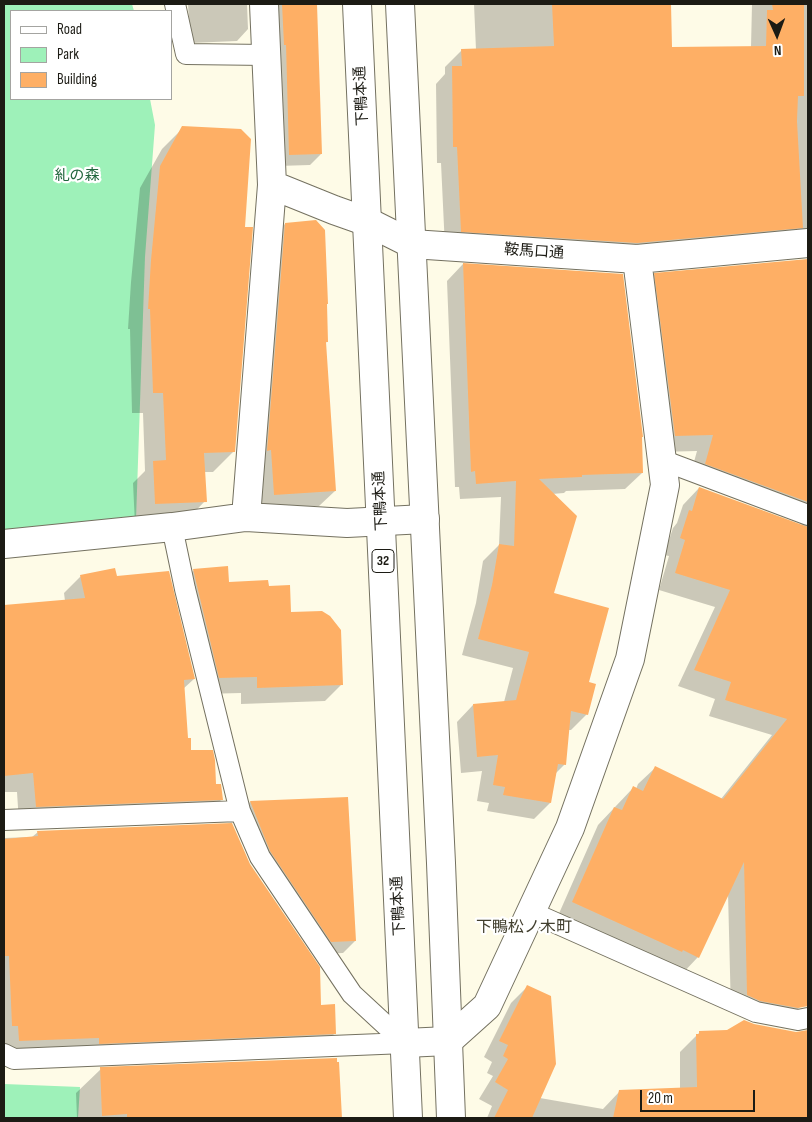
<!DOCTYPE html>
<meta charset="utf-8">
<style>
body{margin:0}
#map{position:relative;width:812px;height:1122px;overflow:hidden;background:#fefbe7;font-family:"Sofia Sans Condensed",sans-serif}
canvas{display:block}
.frame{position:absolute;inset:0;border:5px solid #1c1b14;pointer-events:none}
.legend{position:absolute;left:10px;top:10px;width:162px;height:90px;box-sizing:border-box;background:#fff;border:1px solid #a4a4a1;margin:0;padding:6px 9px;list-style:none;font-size:15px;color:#1c1b14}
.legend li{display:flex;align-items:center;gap:10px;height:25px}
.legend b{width:25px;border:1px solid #a4a4a1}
.north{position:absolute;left:752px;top:10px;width:50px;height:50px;-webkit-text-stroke:4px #fff;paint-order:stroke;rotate:178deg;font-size:14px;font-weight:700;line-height:20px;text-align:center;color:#1c1b14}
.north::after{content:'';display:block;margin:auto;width:18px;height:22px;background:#1c1b14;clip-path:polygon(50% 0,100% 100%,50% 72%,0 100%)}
.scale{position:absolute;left:640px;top:1090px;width:115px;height:22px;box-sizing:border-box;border:2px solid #1c1b14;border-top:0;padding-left:6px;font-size:15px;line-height:18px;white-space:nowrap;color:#1c1b14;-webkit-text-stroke:4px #fff;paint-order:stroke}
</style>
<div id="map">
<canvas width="812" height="1122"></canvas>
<div class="frame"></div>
<ul class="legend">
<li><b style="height:6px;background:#fff"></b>Road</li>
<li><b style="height:14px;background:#9ef1b9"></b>Park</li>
<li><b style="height:14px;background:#feaf65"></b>Building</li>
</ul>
<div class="north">N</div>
<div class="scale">20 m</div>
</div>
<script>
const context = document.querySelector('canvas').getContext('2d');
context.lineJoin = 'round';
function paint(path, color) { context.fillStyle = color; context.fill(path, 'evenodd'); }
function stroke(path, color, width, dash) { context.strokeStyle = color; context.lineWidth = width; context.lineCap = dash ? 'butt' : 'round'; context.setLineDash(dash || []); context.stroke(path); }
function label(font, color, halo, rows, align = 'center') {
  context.font = font + ' "Sofia Sans Condensed","Noto Sans JP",sans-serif'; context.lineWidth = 4.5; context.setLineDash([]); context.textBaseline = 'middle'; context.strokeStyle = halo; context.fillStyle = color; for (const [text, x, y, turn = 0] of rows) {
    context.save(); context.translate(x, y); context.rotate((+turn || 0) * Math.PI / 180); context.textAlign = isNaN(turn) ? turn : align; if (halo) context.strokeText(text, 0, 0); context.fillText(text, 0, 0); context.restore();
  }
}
const green = new Path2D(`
 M4,4H132L134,11H11V99H150L155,125L145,257L136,520L4,535Z
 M4,1084L80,1087L78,1118H4Z`);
const shadow = new Path2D(`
 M188,4H247L248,29L237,41L190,43Z
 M262,4H315L321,154L310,165L278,166Z
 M474,4H598L600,50L751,47L752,4H808V994L799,983L800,1007L783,1023L731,1012L728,893L698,957L682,974L557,918L598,825L633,788L636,789L638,784L655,768L721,799L772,735L709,716L715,699L678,686L715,607L659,590L669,556L664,555L673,528L677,523L683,505L699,488L805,527L795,520L689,480L697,451L658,452L638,291L655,274L807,260V258L805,251L445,248L441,163H437L436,84L445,74V67L462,50H476Z
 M183,128L244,229L234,451L213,472H204L205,501L185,522L135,525L133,483L145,471L143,413H132L130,329H128L131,282L140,188L162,149Z
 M285,224L327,342L325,343L335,491L319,506L259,509L270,240Z
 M463,264L622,275L642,437L640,439L642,473L625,489L566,491L564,493L552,494V593L587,683V714L571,730H568L565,764L555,774L550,803L534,819L487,811L489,803L477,801L482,771L461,773L457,722L473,705L504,702L513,668L462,655L476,603L483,561L499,545L501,497L460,499L459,487H455L447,281Z
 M194,570L228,583L267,587L290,613L342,684L325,701L241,704V693L203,694L177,587Z
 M81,576L116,577L194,679L183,689L187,740L190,752L215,785L222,799L205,816L19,823L17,792H4V606L65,601L64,593Z
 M347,799L355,941L343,953L319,954L238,814L250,802Z
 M38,832L249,864L335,1033L318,1051L4,1057V838L32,837Z
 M528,986L540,1098L603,1109L620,1091L680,1089V1052L700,1032L802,1074L808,1071V1118H487L492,1106L479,1099L493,1076L487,1073L492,1062L484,1057L511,1003Z
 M338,1063L341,1118H77L76,1093L101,1069Z`);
const building = new Path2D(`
 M282,4H317L322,154L289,155L286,45H284Z
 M552,4H671L672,47L766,46L767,10H773L772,4H804V96H798L797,121L803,228L637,243L461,232L457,147H453L452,66H462L461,49L554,46Z
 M182,126L241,129L251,139L245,227H253L235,452L204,453L207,502L155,504L153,461L166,460L163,393H153L150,309H148L151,260L160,166Z
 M316,220L325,230L328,304H327L328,342H326L336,491L274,495L271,450L267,451L285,223Z
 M808,259V502L705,464L713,435L675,436L654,273Z
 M463,263L623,274L643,437H642L643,473L582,475V477L539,479L577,516L554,593L609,608L589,682L596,684L588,715L571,711L566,765L558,764L551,803L503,795L505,787L493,785L498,755L477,757L473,704L516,700L529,652L478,639L492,585L499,544L514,546L516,481L476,484L475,471L471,472Z
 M699,487L808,527V1006L798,1008L760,1001L747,995L744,862L699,958L683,950L682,952L572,902L614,807L622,810L633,786L643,791L655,766L723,799L787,719L725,700L731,682L694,670L730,590L675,573L685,540L680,538L689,510L692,511Z
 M228,566L229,582L268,580L269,586L290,585L291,612L322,611L330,616L341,630L343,685L257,688V677L219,678L193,569Z
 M115,568L117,576L169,571L195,679L184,680L188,738H191V750H213L215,760L216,784H221L223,800L36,807L33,773L4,776V605L85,598L80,575Z
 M348,797L356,941L331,942L270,851L250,801Z
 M232,823L250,864L320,967L321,1005L335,1004L336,1034L99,1044V1038L19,1041L18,1026H12L9,956H4V839L38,836L37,831Z
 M527,985L551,996L556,1064L532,1118H494L508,1090L495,1082L508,1059L503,1056L508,1045L499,1041Z
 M744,1020L754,1024L796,1032L808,1030V1118H613L619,1090L697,1087L696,1034H699V1031L727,1030Z
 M337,1058V1062H339L342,1118H127V1114L102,1116L100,1067Z`);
const service = new Path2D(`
 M175,4L186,54L266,55
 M662,460L808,515
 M4,820L240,811
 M531,912L756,1012L798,1020L808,1018
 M4,1054L14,1059L405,1043L352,994L260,857L240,811L185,589L172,527`);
const minor = new Path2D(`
 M272,185L334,210L368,222L412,244L637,259L808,243
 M246,517L272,185L264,4
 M4,544L172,527L246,517L347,523L425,519
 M405,1043L448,1041L487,1006L570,828L630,659L665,485L637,259`);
const primary = new Path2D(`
 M357,4L408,1118
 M400,4L441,863L451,1118`);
const shields = [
 [383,561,22]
];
const shieldNames = [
 ["32",383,561]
];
const streetNames = [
 ["下鴨本通",362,96,-93],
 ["鞍馬口通",534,252,4],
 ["下鴨本通",381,501,-93],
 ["下鴨本通",399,906,-93]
];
const parkNames = [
 ["糺の森",77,176]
];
const neighbourhoodNames = [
 ["下鴨松ノ木町",524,928]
];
paint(green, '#9ef1b9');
paint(shadow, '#0003');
paint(building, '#feaf65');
stroke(service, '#747160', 22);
stroke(minor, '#747160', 30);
stroke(primary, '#747160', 30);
stroke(service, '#fff', 20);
stroke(minor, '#fff', 28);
stroke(primary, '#fff', 28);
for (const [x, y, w] of shields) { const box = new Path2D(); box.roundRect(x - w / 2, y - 11.5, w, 23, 4); context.fillStyle = '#fff'; context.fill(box); stroke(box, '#1c1b14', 1); }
label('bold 14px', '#1c1b14', null, shieldNames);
label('15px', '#1c1b14', '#fff', streetNames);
label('15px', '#21663d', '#fff', parkNames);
label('16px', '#423f2f', '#fff', neighbourhoodNames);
</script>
